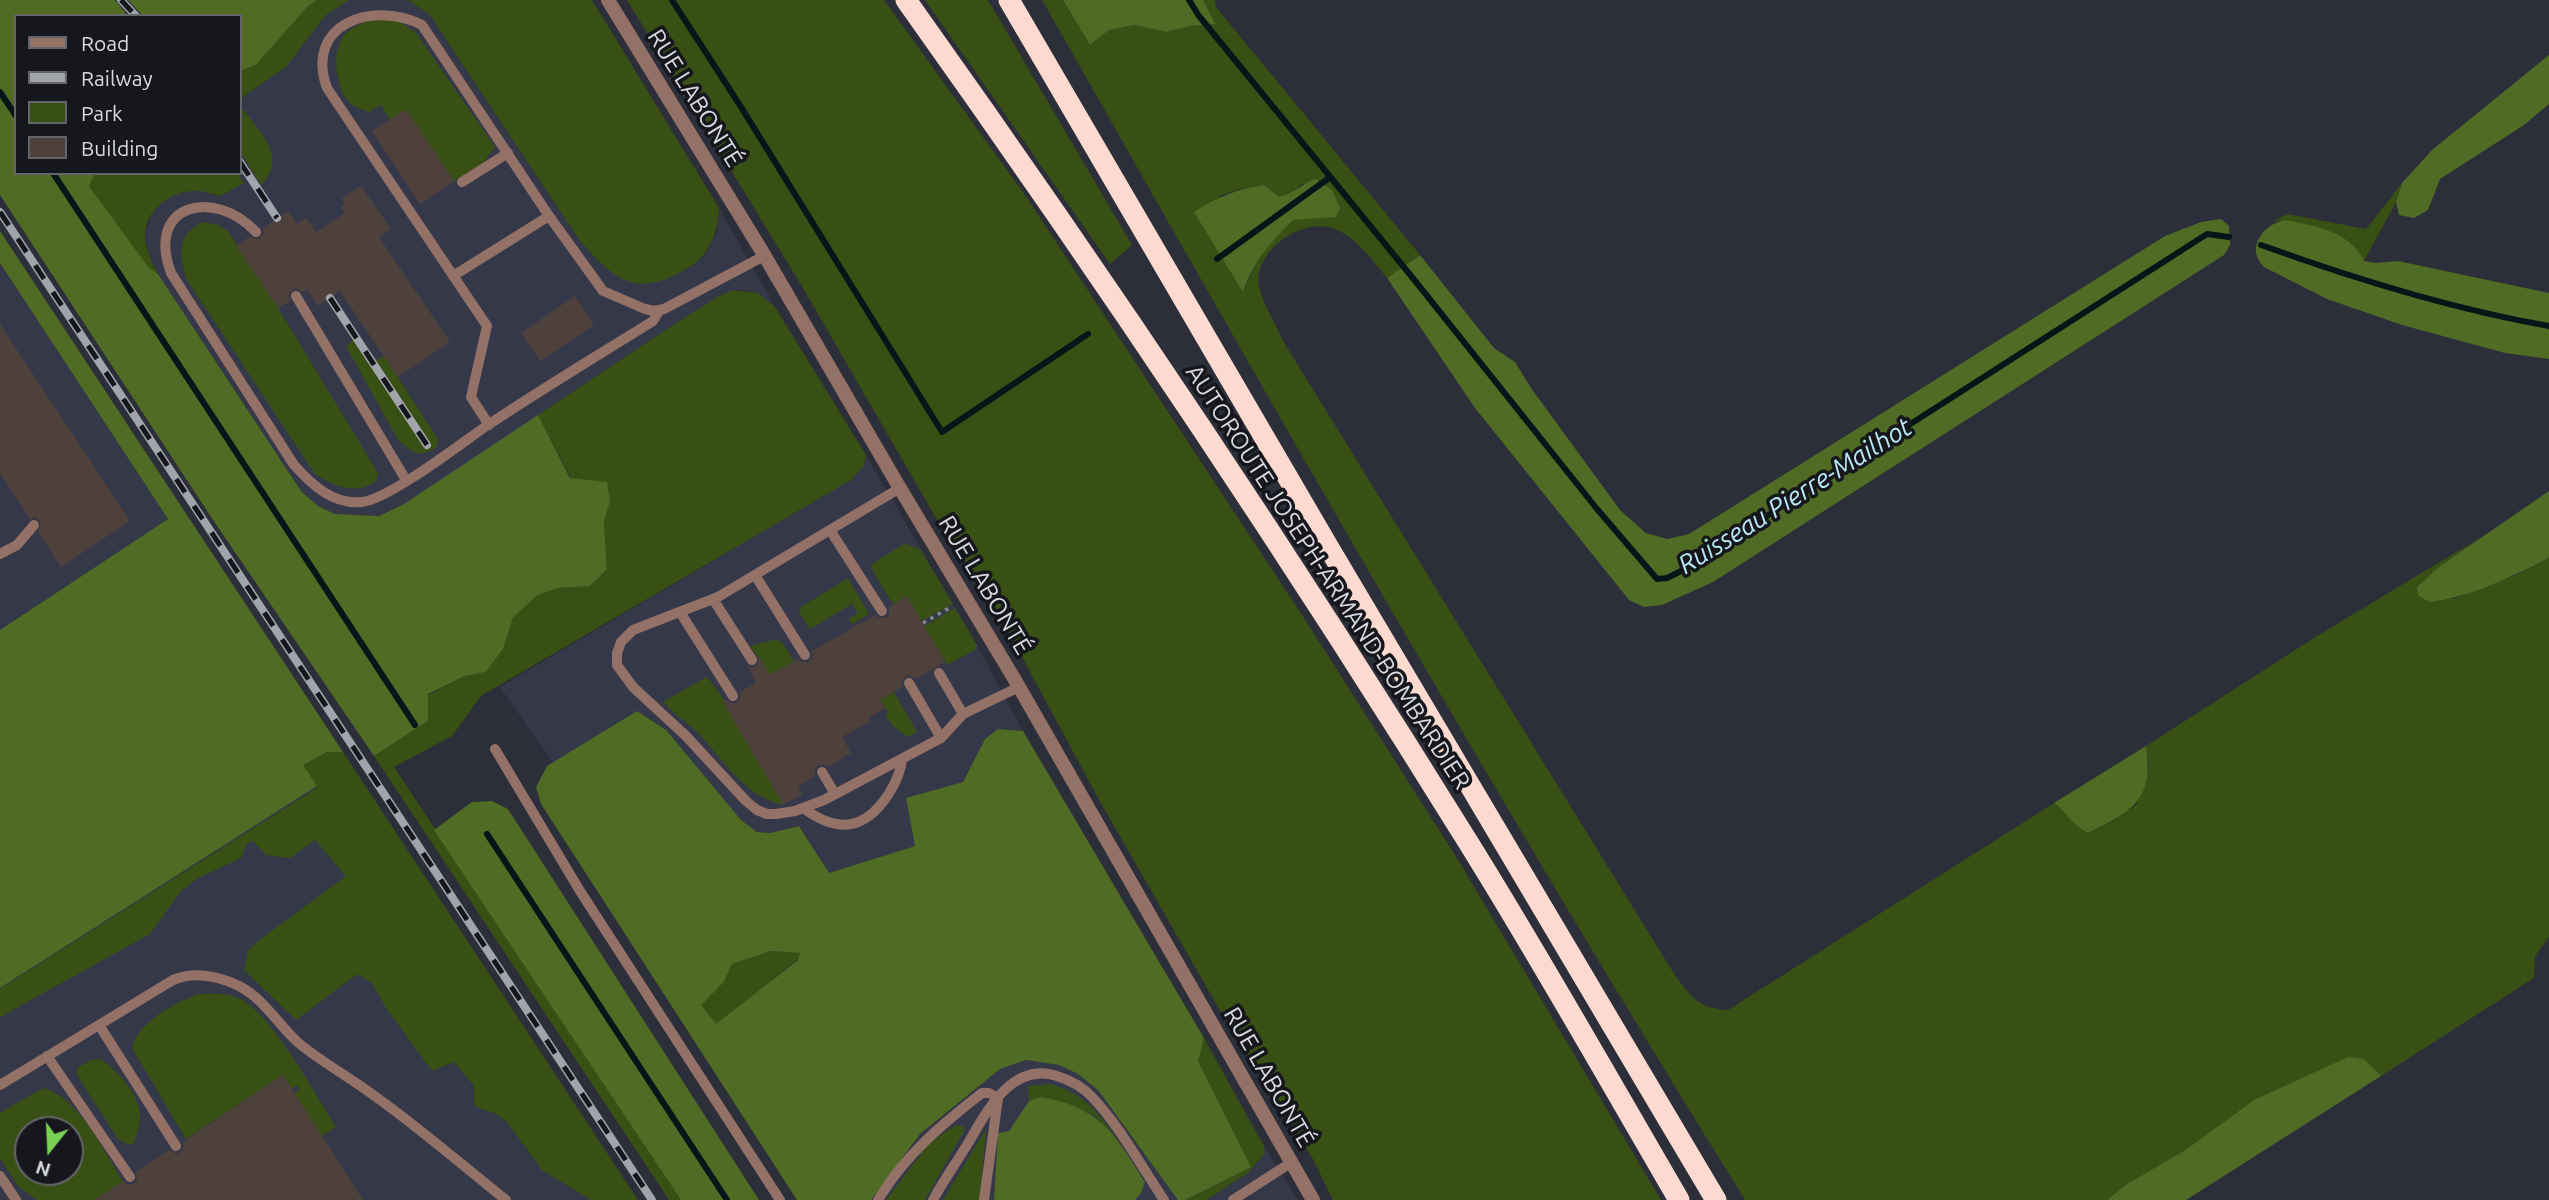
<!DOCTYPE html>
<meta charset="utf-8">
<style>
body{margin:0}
#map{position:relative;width:2549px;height:1200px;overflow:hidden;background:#2c2e39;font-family:Ubuntu,sans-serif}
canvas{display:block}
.legend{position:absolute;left:14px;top:14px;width:228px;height:161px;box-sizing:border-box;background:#16171c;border:2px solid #64656b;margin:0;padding:9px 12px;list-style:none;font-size:21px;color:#d8dae1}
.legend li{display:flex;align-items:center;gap:14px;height:35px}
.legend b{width:35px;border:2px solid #64656b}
.north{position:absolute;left:14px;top:1116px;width:70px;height:70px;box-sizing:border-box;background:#16171c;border:2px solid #64656b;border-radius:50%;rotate:198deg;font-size:19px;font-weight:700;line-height:28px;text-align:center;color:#d8dae1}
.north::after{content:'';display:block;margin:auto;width:24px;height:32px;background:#7ad156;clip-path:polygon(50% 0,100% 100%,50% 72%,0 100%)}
</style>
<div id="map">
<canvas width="2549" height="1200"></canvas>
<ul class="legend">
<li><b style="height:9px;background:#947167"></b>Road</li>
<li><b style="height:9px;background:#a2a4ac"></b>Railway</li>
<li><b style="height:19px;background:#395014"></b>Park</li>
<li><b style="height:19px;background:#4e413c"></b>Building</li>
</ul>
<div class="north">N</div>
</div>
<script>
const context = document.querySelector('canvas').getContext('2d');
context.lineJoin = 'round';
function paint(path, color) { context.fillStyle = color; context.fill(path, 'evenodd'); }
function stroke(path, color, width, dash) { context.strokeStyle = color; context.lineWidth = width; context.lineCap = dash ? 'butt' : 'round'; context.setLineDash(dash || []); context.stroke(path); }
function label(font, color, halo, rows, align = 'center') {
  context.font = font + ' Ubuntu,sans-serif'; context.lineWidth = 7; context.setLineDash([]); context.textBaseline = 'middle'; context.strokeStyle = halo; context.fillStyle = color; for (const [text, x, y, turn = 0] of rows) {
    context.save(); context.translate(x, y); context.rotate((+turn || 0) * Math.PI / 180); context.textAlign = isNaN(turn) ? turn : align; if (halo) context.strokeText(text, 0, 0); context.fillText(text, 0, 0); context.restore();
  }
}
const built = new Path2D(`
 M349,0H408L430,15L580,241L601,264L635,283L686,270L705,256L717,232L719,208L775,307L758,293L745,290H733L719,296L404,504L378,516L335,514L318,506L301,491L158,274L148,251L145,234L153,212L168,196L194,190L220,196L244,183L238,173L240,99L286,67L326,15Z
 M0,263L168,519L0,630Z
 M866,455L977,645L1023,731L999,729L985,739L963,782L906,798L915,846L829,873L800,826L770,833L757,832L741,820L637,711L553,763L500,687L850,480L864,466Z
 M317,786L591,1200H0V988ZM28,1130H70V1172H28Z
 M1026,1060L1059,1065L1078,1074L1098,1090L1178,1200H871L920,1134L1000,1069Z
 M1264,1146L1298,1200H1206L1248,1173L1265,1153Z`);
const green = new Path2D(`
 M317,0H349L326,15L286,67L240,99V71L256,65L308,6Z
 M408,0H592L719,208C716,247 704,263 668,278C659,282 647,285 636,283C613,280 595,257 580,241L430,15Z
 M627,0H884L1027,198L1304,618L1455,855L1661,1200H1333L1313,1159L1218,1007L1102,805L990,598L940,525L803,288Z
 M925,0H988L1132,245L1110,264Z
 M1042,0H1063L1090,45L1109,30L1135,25L1166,32L1190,26L1214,24L1203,0H1215L1216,7L1420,255L1387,278C1373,261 1355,235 1332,228C1300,218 1253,252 1259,286C1262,302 1276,325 1283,341L1673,972C1689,995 1698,1009 1728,1010L2054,803L2088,833L2111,822L2136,805L2149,767L2146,746L2317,636L2481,537L2440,566L2417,587L2453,599L2516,575L2549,558V937L2535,956L2534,978L2381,1076L2364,1059L2187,1149L2127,1184L2107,1200H1745C1500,806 1271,403 1042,0ZM1303,183L1310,218C1305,219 1297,218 1293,220C1276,228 1249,273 1244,291L1219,196L1240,189L1264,185L1279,197L1290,195Z
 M377,18L400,22L416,33L495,147L483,163L454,181L406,110L390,120L381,105L369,112C363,109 353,107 349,102C341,95 339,82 337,72C333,39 346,27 377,18Z
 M240,105C258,131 290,157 261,185L240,151Z
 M95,173H238L244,183L220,196C211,194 201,190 192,191C169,192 144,212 145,237C146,250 152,262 158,274L149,269L89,186Z
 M2402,183L2396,202L2364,261L2285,220L2273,222L2287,214L2366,229Z
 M203,222L218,225L228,231L278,308L378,473L376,481C356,496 334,486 315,474L187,280C179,254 176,235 203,222Z
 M733,290L758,293L775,307L866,455L864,466L851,480L481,696L452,736L394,767L681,1200H669L374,756L428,721V695L465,676L486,672L503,649L513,618L536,596L558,588L590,586L607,569L604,521L610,502L571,478L538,415L667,329L719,296Z
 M353,340L425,448L431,444L375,361L384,356L438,439L437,446C421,460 410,452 397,438L346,346Z
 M904,544L920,549L953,604L921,621L907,597L893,604L873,572L872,564Z
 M848,578L869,614L852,624L848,619L858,613L852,604L810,629L799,612L801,607Z
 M955,608L977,645L975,650L947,665L924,626Z
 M773,640L781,641L794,661L770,675L750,646Z
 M707,677L725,701L724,702L784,805C741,796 723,757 694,729C685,721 674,714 665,704L664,701Z
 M894,692L917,732L908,737L892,725L886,717L888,712L880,700Z
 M327,752H343L638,1200H591L542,1170L507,1122L496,1114L474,1106V1086L454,1062L432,1071L386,1008L372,983L357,974L296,1020L244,970L248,951L258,941L346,876L315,840L290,858L266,855L253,841L247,843L241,858L198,878L181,891L150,934L0,1017V989L317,788L303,765Z
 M771,951L800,953L798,959L716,1025L700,1005L724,982L732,964Z
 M199,994C215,994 228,992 242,1000C273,1017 316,1095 336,1127L322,1136L294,1093L300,1090L297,1085L292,1089L283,1075L186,1139L132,1048C139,1021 174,1003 199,994Z
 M1204,1038L1264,1146L1265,1153L1248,1173L1206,1200H1185L1250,1167L1197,1061Z
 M100,1059C118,1071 137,1091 140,1114C141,1122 136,1134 135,1142L130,1145L118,1139L77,1075V1068L91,1060Z
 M1051,1084C1088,1096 1097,1112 1119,1141L1094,1115L1042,1097L1029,1101L1028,1086Z
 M43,1088C79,1097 103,1151 123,1181L95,1200H37L18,1186L0,1158V1113ZM28,1130H70V1172H28Z
 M956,1125L962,1126L965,1129L925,1200H886L929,1143Z
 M986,1129L980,1200H943Z`);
const forest = new Path2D(`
 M0,0H115L128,16H16V173H95L89,186L149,268L158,274L301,491L318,506L335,514L379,516L404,504L538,415L570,478L607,482L610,502L604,521L607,569L590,586L558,588L536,596L513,618L503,649L486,672L465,676L428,694V721L374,756L213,520L0,195Z
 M128,0H317L308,6L256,65L240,71V16H143Z
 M1063,0H1203L1215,24L1190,26L1166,32L1135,25L1109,30L1090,45Z
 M2549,55V104L2524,125L2440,179L2428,210L2414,218L2399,215L2396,202L2402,183L2432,150Z
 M1316,179L1332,190L1340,208L1336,217L1293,220C1272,240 1252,264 1243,292L1194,212C1217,197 1237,189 1264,185L1279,197C1294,194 1302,183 1316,179Z
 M2221,219L2229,226L2230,245L2224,255L1713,582L1662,605L1644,607L1629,600L1475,408L1387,278L1420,255L1494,348L1515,362L1531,388L1620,510L1646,533L1667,539L1689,534L2165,236L2201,222Z
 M2285,220C2313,225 2352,232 2364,261L2376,263L2398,261L2549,293V359L2505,353L2402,325L2327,299L2264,267C2245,248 2263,224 2285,220Z
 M0,231L343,752H327L303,765L317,786L0,988V630L168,519L0,263Z
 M2549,491V558C2511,577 2471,597 2429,602L2418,595L2417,587L2440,566Z
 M637,711L666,730L741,820L757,832L770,833L799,826L829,873L915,846L906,798L963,782L985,739L998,729L1023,731L1204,1038L1198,1061L1251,1167L1185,1200H1178L1098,1090L1078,1074L1059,1065L1026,1060L1000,1069L920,1134L871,1200H797L541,804L536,787L547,766ZM771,951L800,953L798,960L716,1024L701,1005L724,982L732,964Z
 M2146,746C2154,800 2133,811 2088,833C2073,826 2067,813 2054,803Z
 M492,801L508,809L759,1200H681L434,830L472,802Z
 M2348,1057L2364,1059L2381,1076L2186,1200H2107L2127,1184L2187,1149L2254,1100Z
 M1042,1097C1102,1109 1114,1133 1145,1182L1141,1193L1135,1200H994L998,1133L1009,1131L1029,1101Z`);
const stream = new Path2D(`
 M672,0L741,107L942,432L1088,334
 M1189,0L1199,16L1416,282L1597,509L1657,579L1667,578L1681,571L2207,234L2229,237
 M0,92L16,116
 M53,173L415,725
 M2261,245C2355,279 2451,309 2549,326
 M1217,259L1329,178
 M487,834L727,1200`);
const building = new Path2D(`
 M406,109L454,181L420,204L372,131Z
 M361,186L391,229L379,237L450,342L398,377L340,291L318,306L307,289L303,292L295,288L289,293L290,301L278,308L236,246L249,237L259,239L264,234L263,228L288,211L297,224L306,218L316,232L345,213L341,207L345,204L342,198Z
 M575,296L594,325L540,361L521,333Z
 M0,324L130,521L61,567L38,532L41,522L36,517L30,519L0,473Z
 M907,596L945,662L916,679L910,675L905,677L901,682L902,687L880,700L885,708L869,718L871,721L842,737L851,753L828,767L823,764L817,766L814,771L815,776L798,786L803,794L783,805L723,702L726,700L730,703H737L740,699V692L756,683L747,666L752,668L757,666L759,656L770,675L798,659L802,662H809L812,658V651L875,615L879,618H886L889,614V607Z
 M283,1075L363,1200H95L123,1181L127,1184H134L137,1180L136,1172L169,1150L176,1154L181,1152L184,1146L183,1142Z`);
const path = new Path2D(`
 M923,623L951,607`);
const service = new Path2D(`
 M462,182L508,153
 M256,232C214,187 145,204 171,273L294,465C312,485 333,505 362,502C389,499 459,445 485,427C540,390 597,356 653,321L659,311
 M453,276L549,216L603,291L645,309L654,311L664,309L764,256
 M296,296L406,480
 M489,425L471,397L487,326L327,88C304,24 372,0 422,25L549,216
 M900,488L718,597L633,630L621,642L617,653V665L633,687L686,736L746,801L757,810L767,814H776L795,811L824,800L941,738L963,714
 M830,530L882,611
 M0,554L17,545L34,525
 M755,575L805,655
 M713,599L752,660
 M680,612L733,696
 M939,673L963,714L1019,687
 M909,683L941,738
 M495,749L580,891L780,1200
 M822,772L835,794
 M803,808C837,833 864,831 888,795C895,784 901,772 902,759
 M99,1025L176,1146
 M47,1056L130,1177
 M0,1085L173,980C195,971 218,976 239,986C266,1000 279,1027 301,1045C325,1064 352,1079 376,1097C421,1129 463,1166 506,1200
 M0,1176L16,1200
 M878,1200C905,1155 941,1125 982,1093H989L998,1098
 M933,1200C943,1181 956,1163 967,1145C986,1113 1011,1061 1057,1076C1070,1080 1084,1088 1093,1098C1121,1128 1141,1166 1164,1200
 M984,1200L998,1098
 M1233,1200L1292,1162`);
const minor = new Path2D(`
 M608,0L763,253L898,485L1015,680L1313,1200`);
const motorway = new Path2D(`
 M906,0C1102,275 1290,555 1468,842C1541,959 1609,1080 1679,1200
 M1009,0L1329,548L1716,1200`);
const rail = new Path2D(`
 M121,0L136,16
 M240,162L277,218
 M0,212L652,1200
 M330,298L427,445`);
const streetNames = [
 ["RUE LABONTÉ",695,98,58],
 ["AUTOROUTE JOSEPH-ARMAND-BOMBARDIER",1328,577,57],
 ["RUE LABONTÉ",985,585,59],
 ["RUE LABONTÉ",1269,1077,60]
];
const waterNames = [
 ["Ruisseau Pierre-Mailhot",1795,496,-32]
];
paint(built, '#343848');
paint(green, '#395014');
paint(forest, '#4f6b24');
stroke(stream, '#071519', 6);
paint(building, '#4e413c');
stroke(path, '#83858e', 3.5, [3.5, 5]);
stroke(service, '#947167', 10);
stroke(minor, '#947167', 14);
stroke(motorway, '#fddad0', 21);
stroke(rail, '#a2a4ac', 8);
stroke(rail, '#16171c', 5, [16]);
label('24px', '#d8dae1', '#16171c', streetNames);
label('italic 26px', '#b8e8f6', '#16171c', waterNames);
</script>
